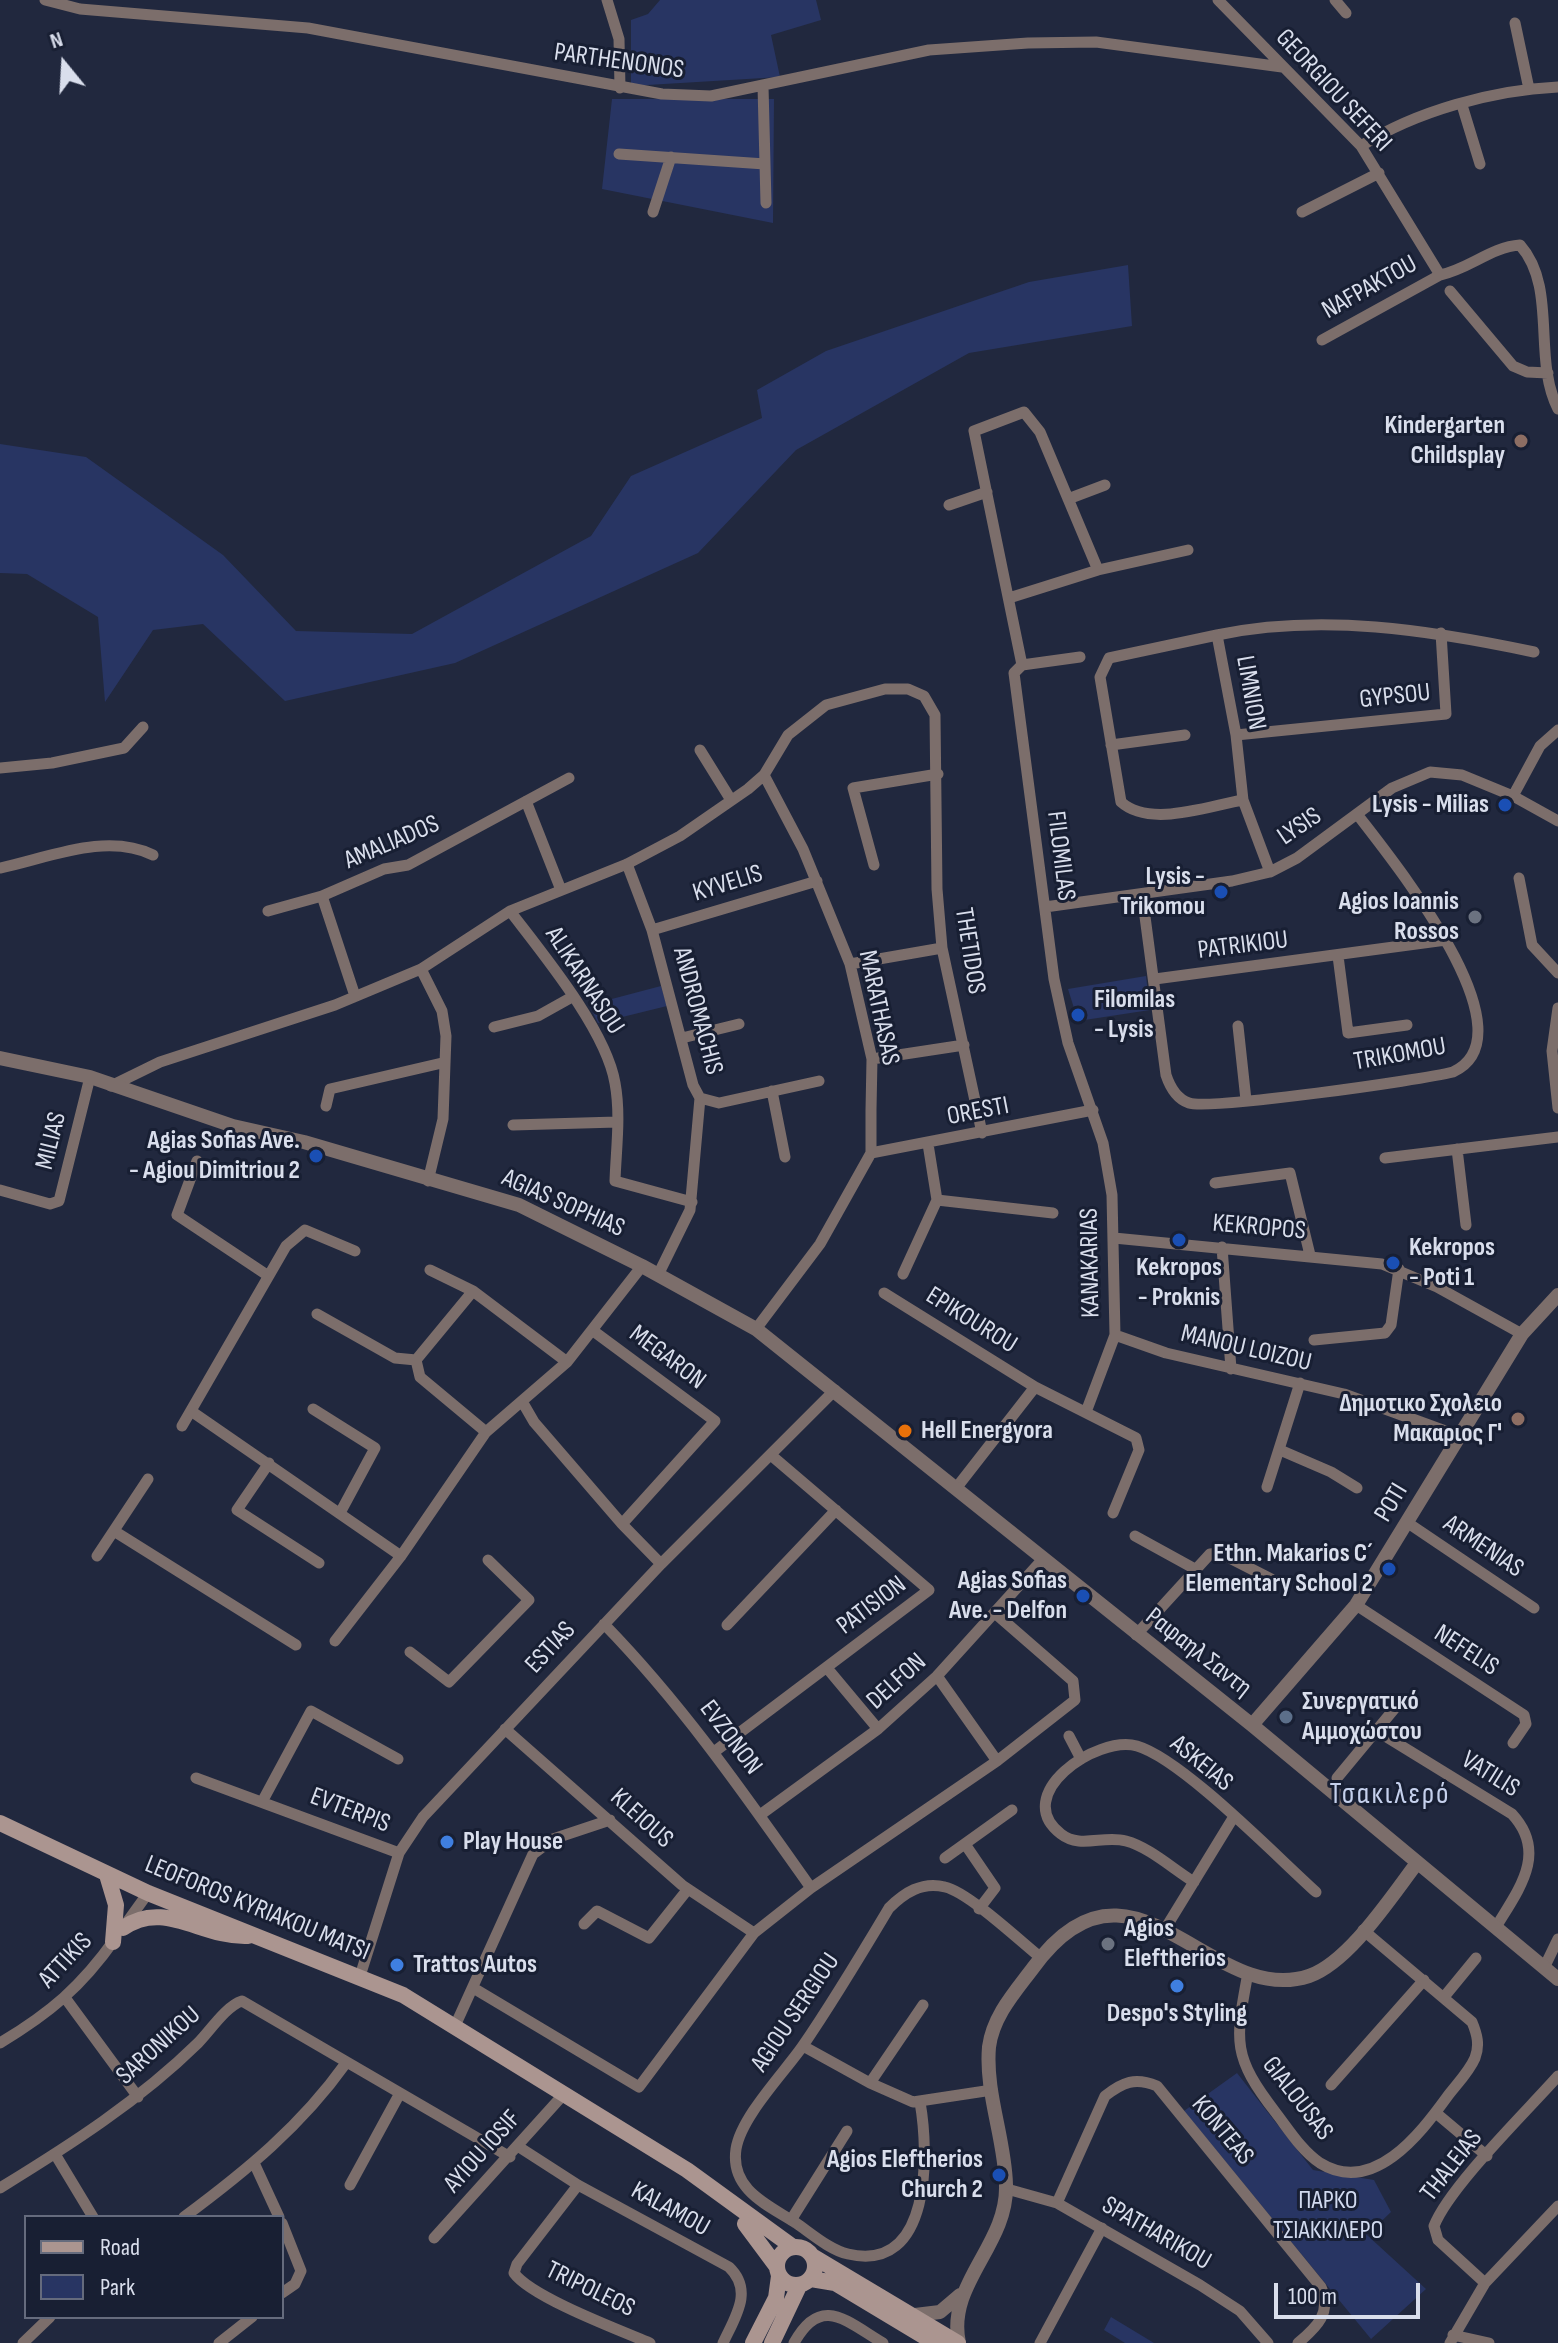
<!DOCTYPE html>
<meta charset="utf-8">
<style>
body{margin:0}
#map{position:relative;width:1558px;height:2343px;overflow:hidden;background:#21283e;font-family:"Sofia Sans Condensed",sans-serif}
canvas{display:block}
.legend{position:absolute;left:24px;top:2215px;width:260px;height:104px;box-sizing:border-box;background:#181f33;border:2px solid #656b7d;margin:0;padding:10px 14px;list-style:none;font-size:24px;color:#d9deec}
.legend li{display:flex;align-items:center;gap:16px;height:40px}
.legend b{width:40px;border:2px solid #656b7d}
.north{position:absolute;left:24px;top:24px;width:80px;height:80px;-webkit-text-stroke:6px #181f33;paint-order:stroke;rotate:342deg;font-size:22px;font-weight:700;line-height:32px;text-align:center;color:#d9deec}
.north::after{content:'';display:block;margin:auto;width:28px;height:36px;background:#d9deec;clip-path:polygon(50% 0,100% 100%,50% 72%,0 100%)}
.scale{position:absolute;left:1274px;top:2283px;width:146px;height:36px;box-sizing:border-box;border:4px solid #d9deec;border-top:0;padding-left:10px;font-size:24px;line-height:28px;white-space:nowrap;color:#d9deec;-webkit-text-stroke:6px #181f33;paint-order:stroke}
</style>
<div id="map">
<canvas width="1558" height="2343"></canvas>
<ul class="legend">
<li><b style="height:10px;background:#ab9590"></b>Road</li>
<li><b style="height:22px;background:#283563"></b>Park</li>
</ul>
<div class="north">N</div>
<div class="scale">100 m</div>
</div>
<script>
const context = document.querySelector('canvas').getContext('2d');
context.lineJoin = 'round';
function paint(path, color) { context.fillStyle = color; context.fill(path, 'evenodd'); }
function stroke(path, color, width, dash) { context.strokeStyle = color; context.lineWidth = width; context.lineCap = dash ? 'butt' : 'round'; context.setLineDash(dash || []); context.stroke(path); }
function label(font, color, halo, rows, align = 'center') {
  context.font = font + ' "Sofia Sans Condensed",sans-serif'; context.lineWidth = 6; context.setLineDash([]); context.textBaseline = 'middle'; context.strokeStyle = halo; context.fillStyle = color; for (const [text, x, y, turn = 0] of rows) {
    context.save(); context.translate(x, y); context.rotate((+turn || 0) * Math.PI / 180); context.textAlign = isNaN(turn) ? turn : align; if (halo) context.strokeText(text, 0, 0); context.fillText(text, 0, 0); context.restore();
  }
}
const green = new Path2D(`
 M660,0H816L821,20L771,35L780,77L631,86V20L648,14Z
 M612,99H774L773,223L602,189Z
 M1128,265L1132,326L969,353L796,450L698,553L455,663L285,701L203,624L153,630L105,702L98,617L27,574L0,573V444L86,457L223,555L296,631L412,634L591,536L631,476L762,418L757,390L826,351L1029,282Z
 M1146,976L1150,1010L1078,1021L1068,989Z
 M661,986L667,1006L598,1023L589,1005Z
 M1237,2073L1313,2170L1374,2180L1391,2212L1367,2235L1426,2289L1371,2339L1184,2111Z
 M1111,2317L1154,2343H1125L1104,2330Z`);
const minor = new Path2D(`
 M45,0L80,9L308,28L662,94L711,96L929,50L1028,43L1096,42L1282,67
 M607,0L619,39L620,88
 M1218,0L1361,146L1440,275
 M1335,0L1346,13
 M1515,23L1529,89
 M763,86L766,203
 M1462,105L1480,164
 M1361,146C1416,111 1493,90 1558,87
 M619,154L765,164
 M653,212L671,157
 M1302,212L1379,173
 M1450,291L1513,366L1527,372L1548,373
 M1322,340L1440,275C1469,269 1491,247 1520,245C1558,288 1532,358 1558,409
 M1068,499L1105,485
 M949,505L987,492
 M1009,598L1098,570L1188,550
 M1217,635C1321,613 1430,630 1534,652
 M1080,657L1022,665L1014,673L1054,979L1068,1043L1103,1143L1112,1195L1115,1335L1086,1412
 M1022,665L974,431L1024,412L1040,432L1098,570
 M1236,735L1446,714L1441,633
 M1111,745L1185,735
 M700,750L731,800
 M0,768L52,763L124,748L143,727
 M1513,796L1540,746L1558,730
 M1243,800C1208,806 1150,828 1121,802L1100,677L1109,658L1217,635L1236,735L1243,800L1270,872
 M526,801L561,890
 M627,864L652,930L693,1085L700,1098L719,1103L819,1081
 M874,865L853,788L938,774
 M0,868C48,858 106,832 153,855
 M1519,878L1532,945L1558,973
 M1142,894L1166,1075C1170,1087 1177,1099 1189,1103C1209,1110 1422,1080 1453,1072C1536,1034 1388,855 1357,814
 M322,896L355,996
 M1045,907L1232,881L1270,872L1297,858L1392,788L1430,772L1462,775L1513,796L1558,821
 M268,911L322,896L384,869L408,865L569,778
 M510,911C543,954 606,1030 615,1083C621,1115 616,1150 615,1181L692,1202
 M652,930L817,881
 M1338,956L1348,1033L1407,1025
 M850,964L942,948
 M421,969L442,1011L446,1036L443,1119L428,1181
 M1155,979L1446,940
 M1558,1008L1552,1051L1558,1108
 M1238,1026L1246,1100
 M494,1027L538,1016L572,997
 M682,1038L739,1024
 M872,1059L964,1045
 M111,1086L160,1062L335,1005L421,969L510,911L627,864L680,836L748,789L764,775L788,735L826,705L885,689H908L924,696L935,715L937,889L942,948L982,1133
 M772,1091L785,1157
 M326,1106L330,1089L442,1063
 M513,1125L617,1122
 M1457,1149L1466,1225
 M871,1153L1093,1110
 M1385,1158L1558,1137
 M197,1161L177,1215L267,1275
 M1215,1183L1290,1173L1310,1255
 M0,1190L50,1204L59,1201L90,1077
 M937,1200L1053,1213
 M1114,1238L1382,1264L1437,1287L1522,1334
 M1222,1247L1231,1369
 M430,1270L473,1291L567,1362
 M903,1274L937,1200L928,1144
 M658,1275L690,1210L700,1098
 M884,1293L1035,1387L1136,1438L1139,1450L1113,1513
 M317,1314L395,1358L416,1360
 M756,1329L820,1244L871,1153V1110L872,1059L850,964L803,849L764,775
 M592,1330L715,1421L622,1524
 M1115,1335L1166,1353L1344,1394L1459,1436
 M1314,1340L1385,1333L1391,1325L1399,1269
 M416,1360L420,1377L486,1432
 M416,1360L473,1291
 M523,1403L534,1422L622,1524L661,1564
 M313,1409L375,1448L340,1513
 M191,1411L401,1556L486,1432L567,1362L642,1266
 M182,1426L286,1246L305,1230L355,1251
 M1280,1450L1331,1472L1357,1488
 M269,1463L237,1510L319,1563
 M957,1487L1035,1387
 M1267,1487L1300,1383
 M1408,1523L1534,1608
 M114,1531L296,1645
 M1135,1536L1195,1569
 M97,1556L148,1479
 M1356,1605L1524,1715L1526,1724L1513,1743
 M604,1624C683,1705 746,1796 811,1888
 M727,1625L836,1510
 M1136,1635L1210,1554L1220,1553L1271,1579
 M335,1641L401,1556
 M410,1652L449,1682L529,1600L488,1560
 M827,1668L878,1729
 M937,1676L997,1761
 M505,1729L682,1885L754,1933
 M1377,1731L1512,1814C1548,1853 1519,1889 1496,1927
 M1069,1736L1081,1759
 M714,1752L929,1590L772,1456
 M196,1778L399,1853
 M1337,1778L1395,1708
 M262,1802L311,1711L398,1759
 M760,1815L878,1729L937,1676L1043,1559
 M965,1844L995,1888L979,1909
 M945,1858L1012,1810
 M1194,1882C1173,1869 1149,1847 1126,1841C1103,1835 1080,1849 1061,1834C1010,1795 1096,1735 1137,1746C1182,1759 1277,1857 1316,1892
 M584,1924L597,1911L649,1938L688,1889
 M125,1925L148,1893
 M1165,1929L1233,1818
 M1544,1968L1558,1939
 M1248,1973C1235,2042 1232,2056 1276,2113C1289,2130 1302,2151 1320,2163C1373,2196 1420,2134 1447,2097C1456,2085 1469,2072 1475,2058C1480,2045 1477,2034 1472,2022L1363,1930
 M360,1976L399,1853L423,1817L661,1564L835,1390
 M475,1989L639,2087L754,1933L811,1888L997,1761L1075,1700L1073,1681L996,1614
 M1444,1997L1476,1958
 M66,1999L138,2097
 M455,2026L533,1854L553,1839L610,1820
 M0,2043C50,2013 81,1987 115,1939
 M803,2046L870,2083L913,2102L992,2090
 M870,2083L923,2005
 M1331,2085L1424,1980
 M920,2102C929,2153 932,2274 848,2254C830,2250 812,2234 796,2223C768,2205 730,2190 736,2149C741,2117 783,2074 802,2047C833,2002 861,1955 889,1908C904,1893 922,1881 945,1887C968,1892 1020,1941 1040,1957
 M1436,2113L1487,2156
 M519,2147L578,2185L729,2267C754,2291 735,2317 723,2343
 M55,2154L93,2217
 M255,2165L279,2217
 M350,2185L399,2095
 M578,2185L517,2264L514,2273C531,2297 619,2330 650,2343
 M0,2188C70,2145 139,2101 198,2043C210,2031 226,2006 242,2001L510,2157
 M1007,2189L1057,2203L1200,2285L1240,2311L1268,2343
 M1057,2203L1105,2096C1123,2082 1135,2077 1157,2086L1321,2287C1332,2313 1317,2327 1298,2343
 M184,2217C246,2171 301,2126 346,2063
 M791,2220L847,2131
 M282,2223L301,2271L295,2284L282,2293
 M434,2238L563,2095
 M1485,2283L1438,2240L1434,2226C1449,2187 1527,2111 1558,2076
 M1453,2335L1489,2343
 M23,2343L50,2317
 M219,2343L252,2317
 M794,2343C821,2294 846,2321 883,2343
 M1040,2343L1102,2228
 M1450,2343L1485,2283L1558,2206`);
const tertiary = new Path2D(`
 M0,1058L90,1077L233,1126L304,1142L519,1205L642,1266L756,1329L1252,1725L1558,1979
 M1252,1725L1356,1605L1522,1334L1558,1295
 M915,2315L940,2312L960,2295
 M959,2343C946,2284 1008,2245 1006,2185C1005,2139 985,2093 989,2047C993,2016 1015,1992 1033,1968C1132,1831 1209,2009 1309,1976C1349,1962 1391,1897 1417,1863`);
const secondary = new Path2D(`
 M0,1823L148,1893L403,1995L687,2170L793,2247
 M107,1875L116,1905L113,1942
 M123,1928C165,1899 201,1938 248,1936
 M745,2224L777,2267
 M777 2266a19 19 0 1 1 38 0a19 19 0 1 1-38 0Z
 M814,2257L958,2343
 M811,2279L835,2283L935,2343
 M753,2343L776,2298L779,2276
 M772,2343L799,2286`);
const markers = [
 [1521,441,8,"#8d6e63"],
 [1505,805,8,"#1a4fb4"],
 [1221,892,8,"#1a4fb4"],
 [1475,917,8,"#6b7280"],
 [1078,1015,8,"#1a4fb4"],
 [316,1156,8,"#1a4fb4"],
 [1179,1240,8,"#1a4fb4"],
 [1393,1263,8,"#1a4fb4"],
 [1518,1419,8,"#8d6e63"],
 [905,1431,8,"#e8710a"],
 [1389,1569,8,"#1a4fb4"],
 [1083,1596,8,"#1a4fb4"],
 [1286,1717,8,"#5c6f8a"],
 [447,1842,8,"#3f7fe0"],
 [1108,1944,8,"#6b7280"],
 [397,1965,8,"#3f7fe0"],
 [1177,1986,8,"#3f7fe0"],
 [999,2175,8,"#1a4fb4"]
];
const streetNames = [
 ["PARTHENONOS",619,62,8],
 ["GEORGIOU SEFERI",1333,91,47],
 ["NAFPAKTOU",1370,288,-29],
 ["LIMNION",1250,693,80],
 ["GYPSOU",1395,697,-6],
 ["LYSIS",1300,827,-34],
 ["AMALIADOS",392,843,-23],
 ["FILOMILAS",1060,856,83],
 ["KYVELIS",728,884,-17],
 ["PATRIKIOU",1243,946,-7],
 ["THETIDOS",969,951,81],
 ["ALIKARNASOU",584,981,57],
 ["MARATHASAS",878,1008,78],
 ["ANDROMACHIS",697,1011,75],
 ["TRIKOMOU",1400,1055,-10],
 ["ORESTI",978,1112,-11],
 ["MILIAS",52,1141,-76],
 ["AGIAS SOPHIAS",563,1204,24],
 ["KEKROPOS",1259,1228,5],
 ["KANAKARIAS",1091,1263,-91],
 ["EPIKOUROU",971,1321,32],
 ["MANOU LOIZOU",1246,1349,13],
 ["MEGARON",667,1358,37],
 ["POTI",1392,1503,-59],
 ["ARMENIAS",1483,1547,34],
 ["PATISION",872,1606,-37],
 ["ESTIAS",551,1648,-47],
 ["NEFELIS",1466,1651,33],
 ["Ραφαηλ Σαντη",1198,1653,38],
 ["DELFON",897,1682,-42],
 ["EVZONON",730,1738,53],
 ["ASKEIAS",1201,1764,39],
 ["VATILIS",1490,1775,32],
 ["EVTERPIS",350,1811,21],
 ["KLEIOUS",641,1819,42],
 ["LEOFOROS KYRIAKOU MATSI",257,1909,22],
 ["ATTIKIS",66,1961,-47],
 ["AGIOU SERGIOU",796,2013,-56],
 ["SARONIKOU",159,2046,-42],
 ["GIALOUSAS",1297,2099,52],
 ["KONTEAS",1222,2131,50],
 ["AYIOU IOSIF",483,2152,-48],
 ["THALEIAS",1452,2166,-52],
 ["KALAMOU",670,2210,29],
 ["SPATHARIKOU",1156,2234,30],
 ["TRIPOLEOS",590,2290,26]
];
const poiNames = [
 ["Kindergarten",1505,426],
 ["Childsplay",1505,456],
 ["Lysis - Milias",1489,805],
 ["Lysis -",1205,877],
 ["Trikomou",1205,907],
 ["Agios Ioannis",1459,902],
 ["Rossos",1459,932],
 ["Filomilas",1094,1000,"left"],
 ["- Lysis",1094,1030,"left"],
 ["Agias Sofias Ave.",300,1141],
 ["- Agiou Dimitriou 2",300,1171],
 ["Kekropos",1409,1248,"left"],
 ["- Poti 1",1409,1278,"left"],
 ["Kekropos",1179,1268,"center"],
 ["- Proknis",1179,1298,"center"],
 ["Δημοτικο Σχολειο",1502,1404],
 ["Μακαριος Γ'",1502,1434],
 ["Hell Energyora",921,1431,"left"],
 ["Ethn. Makarios C´",1373,1554],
 ["Elementary School 2",1373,1584],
 ["Agias Sofias",1067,1581],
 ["Ave. - Delfon",1067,1611],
 ["Συνεργατικό",1302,1702,"left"],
 ["Αμμοχώστου",1302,1732,"left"],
 ["Play House",463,1842,"left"],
 ["Agios",1124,1929,"left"],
 ["Eleftherios",1124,1959,"left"],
 ["Trattos Autos",413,1965,"left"],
 ["Despo's Styling",1177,2014,"center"],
 ["Agios Eleftherios",983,2160],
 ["Church 2",983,2190]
];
const parkNames = [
 ["ΠΑΡΚΟ",1328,2201],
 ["ΤΣΙΑΚΚΙΛΕΡΟ",1328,2231]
];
const quarterNames = [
 ["Τσακιλερό",1390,1795]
];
paint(green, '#283563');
stroke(minor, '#7c6e6b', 11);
stroke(tertiary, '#7c6e6b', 14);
stroke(secondary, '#ab9590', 16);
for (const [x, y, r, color] of markers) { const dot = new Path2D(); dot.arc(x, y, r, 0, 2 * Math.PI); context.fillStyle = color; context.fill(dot); stroke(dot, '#181f33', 3); }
label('26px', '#d9deec', '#181f33', streetNames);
label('bold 26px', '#d9deec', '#181f33', poiNames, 'right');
label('26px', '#d1daef', '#181f33', parkNames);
context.letterSpacing = '2px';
label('30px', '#c6d1ed', '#181f33', quarterNames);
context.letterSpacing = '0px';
</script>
